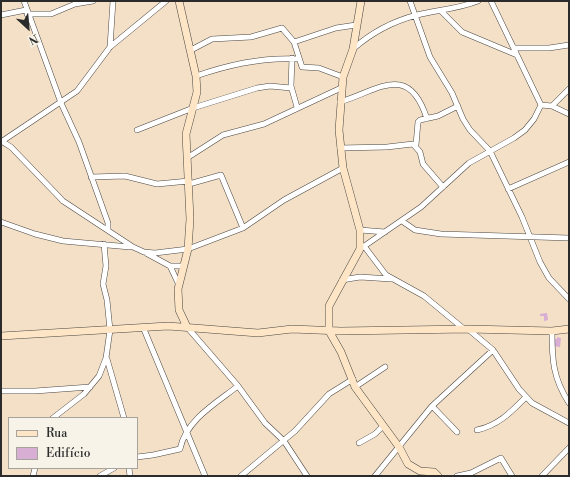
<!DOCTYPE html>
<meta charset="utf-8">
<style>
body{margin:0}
#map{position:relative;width:570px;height:477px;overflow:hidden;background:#f4e0c7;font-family:"Libre Bodoni",serif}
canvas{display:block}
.frame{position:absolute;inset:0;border:2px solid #2b2b2b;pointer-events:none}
.legend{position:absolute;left:8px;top:417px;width:130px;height:52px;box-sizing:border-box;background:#f7f3e8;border:1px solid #a5a39c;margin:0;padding:5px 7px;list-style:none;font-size:12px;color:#2b2b2b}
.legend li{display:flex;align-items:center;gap:8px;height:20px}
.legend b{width:20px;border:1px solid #a5a39c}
.north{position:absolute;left:8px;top:8px;width:40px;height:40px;-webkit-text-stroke:3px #f7f3e8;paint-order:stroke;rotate:154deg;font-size:11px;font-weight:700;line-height:16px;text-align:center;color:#2b2b2b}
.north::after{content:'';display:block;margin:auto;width:14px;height:18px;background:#2b2b2b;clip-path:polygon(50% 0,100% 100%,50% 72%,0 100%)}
</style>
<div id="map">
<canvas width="570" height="477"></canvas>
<div class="frame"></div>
<ul class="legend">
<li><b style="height:5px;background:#fde5c5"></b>Rua</li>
<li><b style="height:11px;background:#d9aed5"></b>Edifício</li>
</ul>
<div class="north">N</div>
</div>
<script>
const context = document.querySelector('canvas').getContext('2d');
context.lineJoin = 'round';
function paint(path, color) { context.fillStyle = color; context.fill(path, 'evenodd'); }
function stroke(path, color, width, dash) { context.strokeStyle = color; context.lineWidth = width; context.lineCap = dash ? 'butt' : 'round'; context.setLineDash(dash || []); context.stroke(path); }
const building = new Path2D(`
 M547,313L548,320L544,321V316H540V314Z
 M557,337L561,338L560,347L553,346L554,339H557Z`);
const street = new Path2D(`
 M24,1L61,103L79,142L108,223V230
 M410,1L430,57L452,93L463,119L470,130L490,151L522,217L540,262L549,278L569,299
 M491,1L541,105
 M441,11L462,32L517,55
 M27,14H51L75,4L93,1
 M1,15L26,10
 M294,42L336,28L356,25
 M110,47L113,1
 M514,48H549L569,45
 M353,49C371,33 394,21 417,15C437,10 458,9 478,1
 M191,50L212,39L251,37L282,28L294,42L302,67L319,68L343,77
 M292,58L291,86L297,107
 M196,76C230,64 263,57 299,59
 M340,102C379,90 409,62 427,119
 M541,105L552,106L569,114
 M552,106L569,89
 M137,130L193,108L257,88L270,86L291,88
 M1,141L11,147L63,201L133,247L144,252L155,253L188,249L243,228L284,200L343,168
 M1,142L77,91L110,47L166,1
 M416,145L418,122L420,120L438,116L458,106
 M340,148L387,147L413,144L420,152L423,164L443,187
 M187,158L223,135L264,124L341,88
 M91,177L125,176L157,184L189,181
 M189,184L221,175L243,228
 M508,189L569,162
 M402,221L415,230L441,234L569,238
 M1,222L35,234L63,241L130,247
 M360,230L385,232
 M364,246L386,275L424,296L464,329
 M360,249L421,207L469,163L514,138L525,130L534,119L541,105
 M146,253L170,266H184
 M170,266L179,285
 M342,280L360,277L391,279
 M143,327L205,476
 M187,327L238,386L265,423L284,441L307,476
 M468,329L493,350L519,389L532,403L569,423
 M552,331C552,360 553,378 569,403
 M107,359L124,418
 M355,387L385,367
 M1,391H35L90,387
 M432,406L457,432
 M53,418L84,394L99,376L106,358L110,330L107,300L103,284L106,266L104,244
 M477,430C499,425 511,412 526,397
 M359,443L375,434L383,426
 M137,457L153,455L180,449C186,420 216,403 238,386
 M129,468L130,476
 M33,476L35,468
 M100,476L114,468
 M241,476L295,431L329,394L353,379
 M375,476L432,406L493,350
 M457,476L471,473L501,458L512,476
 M542,476L569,448`);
const secondary = new Path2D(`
 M179,1L196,76L197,92L186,134L190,219L188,249L178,289L179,310L187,327
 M361,1L353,49L343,77L339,130L343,168L360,230V249L329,306V331L341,352L355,387L399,447L408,464L420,471L434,472L438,476
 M1,336L168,326L258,333L292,329L341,331L468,329L552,331L569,329`);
paint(building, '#d9aed5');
stroke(street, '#494642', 6);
stroke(secondary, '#494642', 8);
stroke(street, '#fff', 5);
stroke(secondary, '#fde5c5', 7);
</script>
